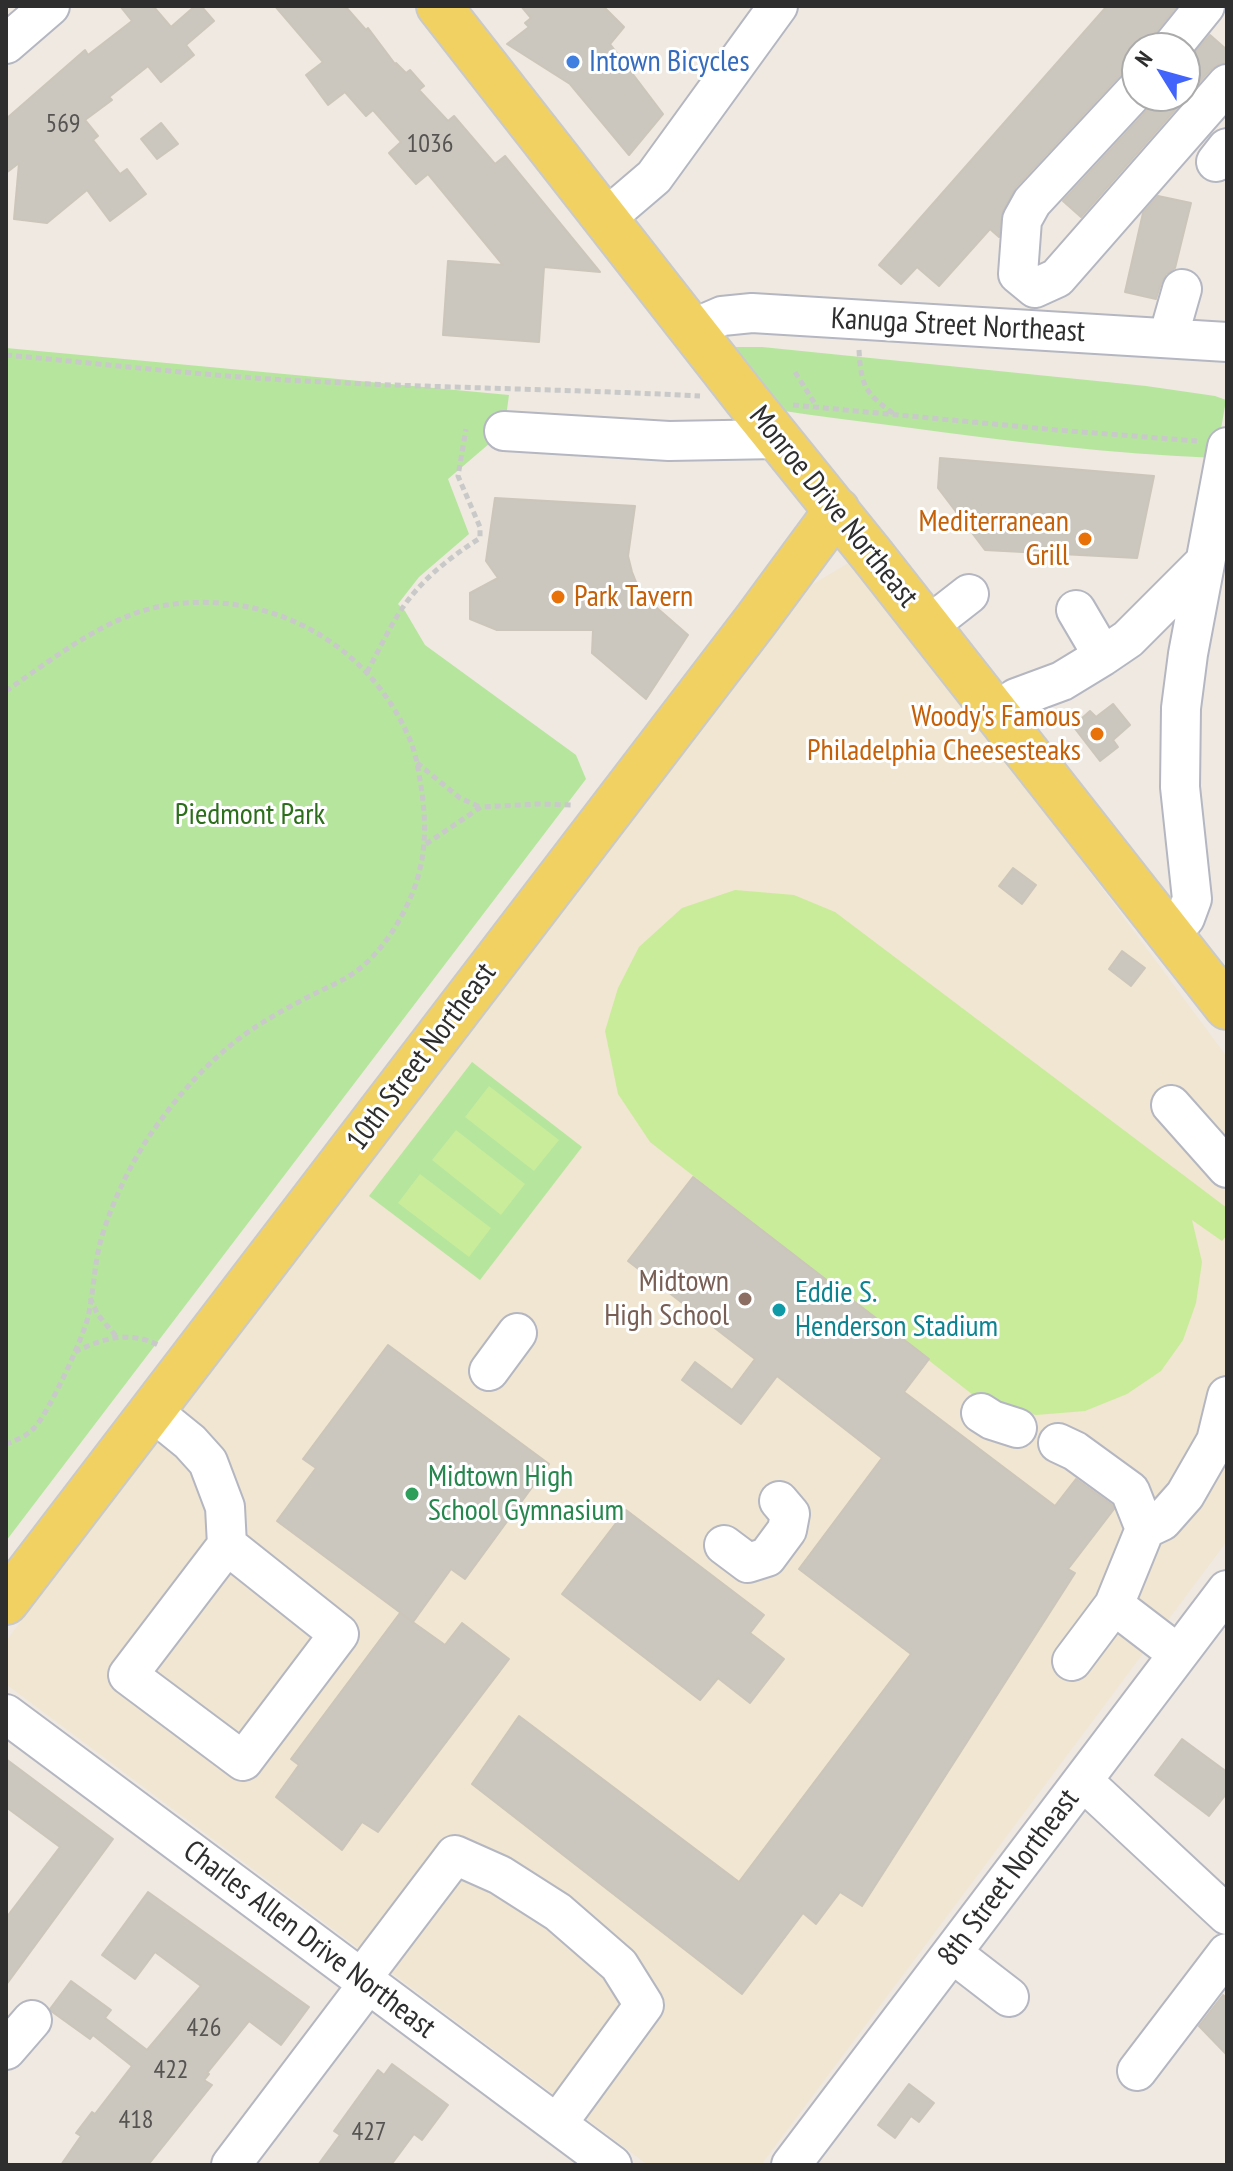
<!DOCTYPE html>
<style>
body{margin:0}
#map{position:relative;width:1233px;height:2171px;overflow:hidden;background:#efe9e1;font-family:"PT Sans Narrow",sans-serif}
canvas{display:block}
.frame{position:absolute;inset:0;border:8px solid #2e2e2e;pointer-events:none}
.north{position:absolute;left:1121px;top:32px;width:80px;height:80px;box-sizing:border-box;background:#fff;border:2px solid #ababab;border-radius:50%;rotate:307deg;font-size:22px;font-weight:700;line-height:32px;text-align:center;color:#2e2e2e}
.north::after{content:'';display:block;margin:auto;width:28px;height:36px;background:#4264fb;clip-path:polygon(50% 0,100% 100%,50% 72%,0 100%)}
</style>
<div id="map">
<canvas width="1233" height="2171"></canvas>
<div class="frame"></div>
<div class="north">N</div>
</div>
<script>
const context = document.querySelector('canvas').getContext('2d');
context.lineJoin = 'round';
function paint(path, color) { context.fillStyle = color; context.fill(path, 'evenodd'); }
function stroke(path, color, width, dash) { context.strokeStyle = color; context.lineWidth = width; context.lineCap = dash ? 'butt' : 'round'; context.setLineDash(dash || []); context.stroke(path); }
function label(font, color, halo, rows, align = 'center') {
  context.font = font + ' "PT Sans Narrow",sans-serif'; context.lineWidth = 6; context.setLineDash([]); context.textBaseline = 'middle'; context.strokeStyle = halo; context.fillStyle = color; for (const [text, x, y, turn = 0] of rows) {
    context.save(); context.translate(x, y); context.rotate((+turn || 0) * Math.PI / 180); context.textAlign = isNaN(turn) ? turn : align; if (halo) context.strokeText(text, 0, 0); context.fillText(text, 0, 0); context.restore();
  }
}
const education = new Path2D(`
 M857,558L1227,1057V1541L761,2165H648L6,1684V1641L793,596Z`);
const green = new Path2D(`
 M721,347H762L1146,386L1215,396L1226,400L1216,458C1112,454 1008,441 904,427C860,421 815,416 771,409Z
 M6,348L509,395L504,431L448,479L469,534L419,577L398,604L405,611L425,645L576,755L586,779L6,1541Z
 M472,1062L582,1147L480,1280L369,1196Z`);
const pitch = new Path2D(`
 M735,890L794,895L835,912L1227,1208V1235L1222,1241L1192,1220L1202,1262L1196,1303L1183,1340L1161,1371L1127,1394L1085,1411L1036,1415L982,1402L650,1142L618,1094L605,1031L618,988L639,947L682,908Z
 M489,1086L559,1140L534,1171L465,1117Z
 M456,1130L525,1184L501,1215L432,1160Z
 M420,1174L491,1228L469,1257L398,1203Z`);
const building = new Path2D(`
 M120,6H153L171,27L195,6H201L214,21L186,45L194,55L161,82L148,66L109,97L112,100L85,120L98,136L93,140L120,174L127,169L146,194L110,221L87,190L47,223L14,219L19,163L6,173V119L85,50L88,55L132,21Z
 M275,6H345L366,30L368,28L395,64L396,63L406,73L410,70L424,86L419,90L448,121L454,116L495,164L505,156L600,272L544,267L539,342L443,335L448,261L503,265L428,174L416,184L389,153L401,142L373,110L366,116L345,92L328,105L306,75L323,62Z
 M521,6H603L624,27L610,44L663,114L629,155L570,84L507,44L529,27L525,23L531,18Z
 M1107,6H1177L1154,34L1150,48H1137V68H1130L1121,74L1016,187L1003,210L999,237L990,229L939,286L917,267L901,284L879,265Z
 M1210,35L1227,50V63L1219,64L1210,70L1081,217L1063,201L1153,104L1157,96H1185V64Z
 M161,123L178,144L157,159L141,139Z
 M1158,196L1191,203L1175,268L1166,274L1161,283L1156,299L1125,292L1143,213Z
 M940,458L1154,476L1137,558L985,550L938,488Z
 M495,498L635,506L628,556L632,572L638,587L649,601L688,635L646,699L592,653L593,630H497L470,619V593L498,578L486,561Z
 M1113,704L1130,725L1113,740L1118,747L1100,761L1073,726L1090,711L1096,717Z
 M1013,868L1036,885L1022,904L999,886Z
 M1122,951L1145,968L1131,986L1109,969Z
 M693,1177L929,1359L904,1392L1055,1506L1076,1479L1112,1505L1114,1509L1068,1569L1075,1573L862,1906L840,1892L816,1924L803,1913L742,1994L472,1784L519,1716L739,1882L911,1654L799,1569L882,1458L777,1376L741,1424L682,1380L695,1362L732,1390L755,1359L628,1261Z
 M388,1345L549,1464L465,1579L451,1569L413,1622L277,1521L316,1468L303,1459Z
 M626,1510L764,1615L750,1633L784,1659L750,1703L718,1678L700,1700L562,1594Z
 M400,1613L445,1645L462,1623L509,1659L378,1832L362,1822L342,1850L276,1797L299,1765L291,1759Z
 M1182,1739L1227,1772V1793L1209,1816L1155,1775Z
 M6,1759L113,1839L6,1985V1918L60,1847L6,1807Z
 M148,1892L309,2007L281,2045L249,2021L207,2073L209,2074L204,2080L212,2085L148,2165H61L81,2136L76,2133L92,2112L95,2114L132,2066L93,2035L90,2039L51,2011L50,2009L71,1981L111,2010L105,2018L147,2050L201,1986L155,1952L135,1979L102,1955Z
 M1223,1995L1227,1999V2055L1199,2026Z
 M392,2064L448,2105L422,2140L414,2134L391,2165H318L340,2135L334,2131L378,2070L384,2075Z
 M909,2084L934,2103L919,2122L911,2116L895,2138L878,2125Z`);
const path = new Path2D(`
 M859,350C861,386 865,393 894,414
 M6,355C105,364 204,376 304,381C435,388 568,389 700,396
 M795,372L817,407
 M793,405L1057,430L1197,441
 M367,672C378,652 388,630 401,610C421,580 449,558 480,538V527L458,476L466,429
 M6,691C54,658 109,614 167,605C268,590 364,640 407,733C416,751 419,773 422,793C426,822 426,851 417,880C407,912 385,949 358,970C345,980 330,986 316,993C294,1004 272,1016 251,1030C210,1058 176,1097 148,1138C128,1169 113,1201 102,1236C94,1263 94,1290 88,1317C83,1338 49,1412 35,1427C27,1436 17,1440 6,1444
 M417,763L460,798L480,807
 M426,844L481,807L538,804L573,805
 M90,1298L98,1315L116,1336
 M75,1352C102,1338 131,1330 160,1346`);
const minor = new Path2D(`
 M6,44L50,6
 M1171,48L1205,6
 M1216,162L1227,148
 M606,218L654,177L778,6
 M1035,288L1057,278L1227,84
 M1035,288L1018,274L1022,220L1032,202L1137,89
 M692,329L722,316L752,313L1227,342
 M1168,338L1182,289
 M504,431L669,441L778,439
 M1076,610L1103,656
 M928,626L969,594
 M996,713L1016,698L1062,681L1103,656L1128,639L1205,562
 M1170,933L1185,918L1192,899L1180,787L1181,708L1188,654L1227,447
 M1171,1105L1227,1168
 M489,1371L517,1333
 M153,1412L190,1442L208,1462L225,1507L227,1545L128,1675L243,1761L339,1634L227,1545
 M981,1413L992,1420L1017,1428
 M1058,1443L1075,1451L1130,1491L1145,1529L1114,1605
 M1145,1529L1162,1521L1185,1495L1216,1441L1227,1396
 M724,1545L748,1563L767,1557L787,1530L790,1514L779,1501
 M1072,1661L1114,1605L1178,1654
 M6,1714L612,2165
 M1083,1781L1227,1915
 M952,1953L1009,1997
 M361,1979L455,1855L500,1875L558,1912L619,1965L644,2005L557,2124
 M6,2050L32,2020
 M1137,2071L1227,1953
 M231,2165L368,1984
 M791,2165L1227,1590`);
const major = new Path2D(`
 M439,6L747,400L872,555L1227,1007
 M6,1602L756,620L837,510`);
const markers = [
 [573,62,8,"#3f7fe0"],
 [1085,539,8,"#e8710a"],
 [558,597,8,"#e8710a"],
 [1097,734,8,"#e8710a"],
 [745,1299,8,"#8d6e63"],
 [779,1310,8,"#0f9aa8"],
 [412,1494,8,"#2e9e5b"]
];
const numberNames = [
 ["569",63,125],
 ["1036",430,145],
 ["426",204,2029],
 ["422",171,2071],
 ["418",136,2121],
 ["427",369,2133]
];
const shopNames = [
 ["Intown Bicycles",589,62]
];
const streetNames = [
 ["Kanuga Street Northeast",958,326,3],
 ["Monroe Drive Northeast",833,507,51],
 ["10th Street Northeast",422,1057,-53],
 ["8th Street Northeast",1009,1878,-53],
 ["Charles Allen Drive Northeast",309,1940,37]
];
const foodNames = [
 ["Mediterranean",1069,522],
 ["Grill",1069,556],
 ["Park Tavern",574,597,"left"],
 ["Woody's Famous",1081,717],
 ["Philadelphia Cheesesteaks",1081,751]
];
const parkNames = [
 ["Piedmont Park",250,815]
];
const educationNames = [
 ["Midtown",729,1282],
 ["High School",729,1316]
];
const cultureNames = [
 ["Eddie S.",795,1293],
 ["Henderson Stadium",795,1327]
];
const leisureNames = [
 ["Midtown High",428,1477],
 ["School Gymnasium",428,1511]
];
paint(education, '#f0e6d1');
paint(green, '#b6e59e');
paint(pitch, '#c9ec9a');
paint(building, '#cbc7bf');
stroke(building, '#cbc5ba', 2);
stroke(minor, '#b4b7c1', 42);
stroke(major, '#c9c9c9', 48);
stroke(path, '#c9c9c9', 5, [6, 4]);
stroke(minor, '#fff', 38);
stroke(major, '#f2d163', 44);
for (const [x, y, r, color] of markers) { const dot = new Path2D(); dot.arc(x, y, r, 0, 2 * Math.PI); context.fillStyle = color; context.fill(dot); stroke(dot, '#fff', 3); }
label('26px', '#555452', null, numberNames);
label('30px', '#366cbe', '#fff', shopNames, 'left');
label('30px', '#2e2e2e', '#fff', streetNames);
label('30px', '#c56008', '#fff', foodNames, 'right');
label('30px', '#2c6e1b', '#fff', parkNames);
label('30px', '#785e54', '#fff', educationNames, 'right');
label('30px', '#0d838f', '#fff', cultureNames, 'left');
label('30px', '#27864d', '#fff', leisureNames, 'left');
</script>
